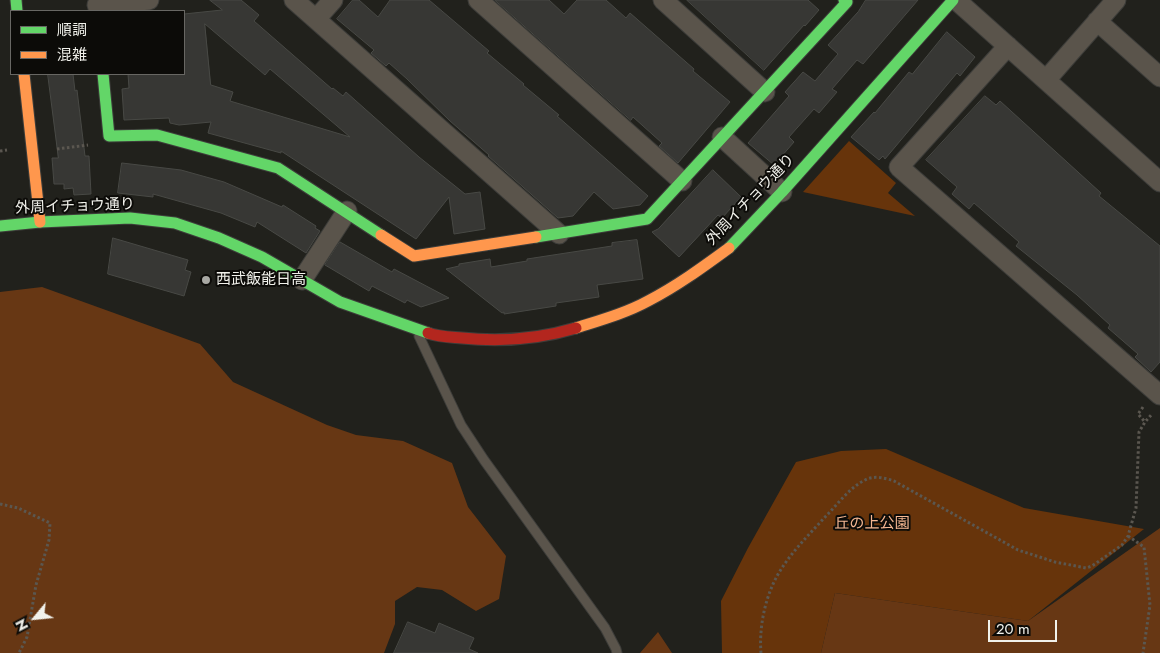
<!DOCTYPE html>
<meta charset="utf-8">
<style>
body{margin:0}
#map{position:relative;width:1160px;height:653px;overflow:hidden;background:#21211c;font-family:Jost,"Noto Sans JP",sans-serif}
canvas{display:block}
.legend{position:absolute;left:10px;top:10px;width:175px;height:65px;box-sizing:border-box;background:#0c0b08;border:1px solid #686763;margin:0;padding:6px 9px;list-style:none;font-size:15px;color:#f1f1eb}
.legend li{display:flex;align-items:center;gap:10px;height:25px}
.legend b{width:25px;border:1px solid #686763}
.north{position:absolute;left:10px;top:593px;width:50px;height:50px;-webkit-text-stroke:4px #0c0b08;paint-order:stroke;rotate:242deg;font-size:14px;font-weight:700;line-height:20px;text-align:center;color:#f1f1eb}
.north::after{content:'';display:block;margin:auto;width:18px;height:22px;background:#f1f1eb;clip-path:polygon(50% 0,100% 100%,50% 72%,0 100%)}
.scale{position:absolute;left:988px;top:620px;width:69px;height:22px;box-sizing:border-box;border:2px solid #f1f1eb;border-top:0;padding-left:6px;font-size:15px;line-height:18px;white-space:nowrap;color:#f1f1eb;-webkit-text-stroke:4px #0c0b08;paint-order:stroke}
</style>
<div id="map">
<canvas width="1160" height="653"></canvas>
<ul class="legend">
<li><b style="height:6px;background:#63d668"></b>順調</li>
<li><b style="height:6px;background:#ff974d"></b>混雑</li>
</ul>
<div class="north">N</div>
<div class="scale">20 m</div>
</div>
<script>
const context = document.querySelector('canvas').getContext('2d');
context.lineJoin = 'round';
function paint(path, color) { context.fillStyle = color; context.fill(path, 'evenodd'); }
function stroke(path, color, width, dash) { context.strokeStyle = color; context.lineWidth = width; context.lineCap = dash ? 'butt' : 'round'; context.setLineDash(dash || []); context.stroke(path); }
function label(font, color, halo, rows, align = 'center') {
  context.font = font + ' Jost,"Noto Sans JP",sans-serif'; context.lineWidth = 4; context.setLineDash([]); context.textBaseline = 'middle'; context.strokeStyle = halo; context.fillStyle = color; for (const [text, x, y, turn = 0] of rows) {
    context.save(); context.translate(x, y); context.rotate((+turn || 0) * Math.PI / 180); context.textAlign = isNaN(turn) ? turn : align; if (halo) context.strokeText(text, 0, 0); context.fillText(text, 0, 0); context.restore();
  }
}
const green = new Path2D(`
 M849,141L896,183L888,193L915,216L803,192Z
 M886,449L1024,508L1144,529L1028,621L835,593L821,653H722L721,601L748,548L796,462L841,451Z`);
const forest = new Path2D(`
 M42,287L200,344L233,382L327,425L356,435L403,441L452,463L468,507L506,556L499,599L476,611L442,590L417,587L395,601V624L384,653H0V292Z
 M1160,528V653H821L835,593L1028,621Z
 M658,632L672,653H640Z`);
const building = new Path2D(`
 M210,0H241L259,15L254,21L332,89L333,88L343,96L346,92L419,157L465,194L480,192L485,229L454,234L449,197L416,239L281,151V153L208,133L211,122L179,125L170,123L169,118L124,120L122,89L129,88L128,74H184V14L222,10ZM205,24L265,75L270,69L350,137L230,101L233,92L211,85Z
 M353,0H359L378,17L390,0H429L489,51L487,53L524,84L523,85L559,115L557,116L648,196L640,205L613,209L594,192L573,216L558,218L488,156L489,155L450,121L407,79L389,63L386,66L371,53L374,50L337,19Z
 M495,0H549L564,14L577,0H606L626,18L630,13L694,69L693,71L730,102L678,163L659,146L662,143L633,117L631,120Z
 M687,0H808L819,10L805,26L804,25L764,70Z
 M866,0H918L863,64L857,60L832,89L837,92L819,113L814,109L789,137L794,142L774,165L748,143L789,96L785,92L803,72L815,81L838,54L828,45L858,12Z
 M947,32L975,57L960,76L957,73L885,159L883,156L879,160L851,137L874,112L875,113L909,72L912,74Z
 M48,74H73L75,91L77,90L85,156H89L91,194L74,195L73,188L64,189V184H54L52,158H58Z
 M985,96L996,105L1000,101L1101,193L1099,196L1160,246V362L1151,372L1135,357L1138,354L1108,328L1110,325L1077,295L1016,246L1019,242L974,203L969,209L952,194L957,187L926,160Z
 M122,163L181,170L224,182L282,207L283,205L316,226L315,228L320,231L306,253L257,222L255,227L221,213L153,194V197L118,193Z
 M713,170L741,197L722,218L718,215L679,257L652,232L658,229Z
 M113,238L188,260L185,270L191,272L184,296L108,274Z
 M637,240L643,279L597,285L599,297L556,303V306L504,314V312L502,313L446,269L459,266V264L490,259L491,267L527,261V259L612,246V243Z
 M340,242L392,272L394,269L449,298L421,307L407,300L405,303L372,286L369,291L325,265Z
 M408,622L435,633L439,623L474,638L469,649L478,653H394Z`);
const path = new Path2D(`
 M57,149L88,145
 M0,151L7,150
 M1143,407L1138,414L1145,422
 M0,504L18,508L50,523L49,540L36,585L27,637L19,653
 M1128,536L1144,547L1150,605L1143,653
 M761,653C759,630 764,603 774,582C786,557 807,537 826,516C838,504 849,488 865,480C874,475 885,478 894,481L1018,550L1055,562L1086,568L1092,566L1122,545L1128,536L1136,508L1139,432L1145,422L1152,414`);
const lane = new Path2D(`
 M419,336L461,425L484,460L605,628L616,649L617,653`);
const street = new Path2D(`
 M294,0L559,234
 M478,0L682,181
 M663,0L765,92
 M956,0L1160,182
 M97,5L149,0
 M316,19L333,0
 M1097,21L1160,77
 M1008,46L899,167L1160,395
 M1046,80L1116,0
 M722,137L782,192
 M302,280L347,211`);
const fast = new Path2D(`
 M16,0L17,11
 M103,74L109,136L157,135L278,168L381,235
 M0,226L40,222L130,218L175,223L219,238L262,257L340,302L428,333
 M536,237L647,219L847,2L844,0
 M729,248L782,192L953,0`);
const slow = new Path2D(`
 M24,74L40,222
 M381,235L414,256L536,237
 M576,328C601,320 626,313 648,301C677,286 703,267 729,248`);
const jam = new Path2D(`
 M428,333C439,337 450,337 462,338C500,342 539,339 576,328`);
const markers = [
 [206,280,5,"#a8a8a3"]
];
const streetNames = [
 ["外周イチョウ通り",751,200,-46],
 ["外周イチョウ通り",75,207,-2]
];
const poiNames = [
 ["西武飯能日高",216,280]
];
const parkNames = [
 ["丘の上公園",872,524]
];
paint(green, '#67340b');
paint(forest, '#673714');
paint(building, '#373734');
stroke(building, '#484945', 1);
stroke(lane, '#3d3d3a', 11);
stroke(street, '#3d3d3a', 21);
stroke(fast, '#3d3d3a', 13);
stroke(slow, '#3d3d3a', 13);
stroke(jam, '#3d3d3a', 13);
stroke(path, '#5b5750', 3, [2.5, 2.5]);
stroke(lane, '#5a544b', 9);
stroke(street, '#5a544b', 19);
stroke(fast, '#63d668', 11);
stroke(slow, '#ff974d', 11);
stroke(jam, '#b3261e', 11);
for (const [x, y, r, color] of markers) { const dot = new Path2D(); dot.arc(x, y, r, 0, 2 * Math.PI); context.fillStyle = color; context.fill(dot); stroke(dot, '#0c0b08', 2); }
label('15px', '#f1f1eb', '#0c0b08', streetNames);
label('15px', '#f1f1eb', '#0c0b08', poiNames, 'left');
label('15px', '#f5b792', '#0c0b08', parkNames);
</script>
